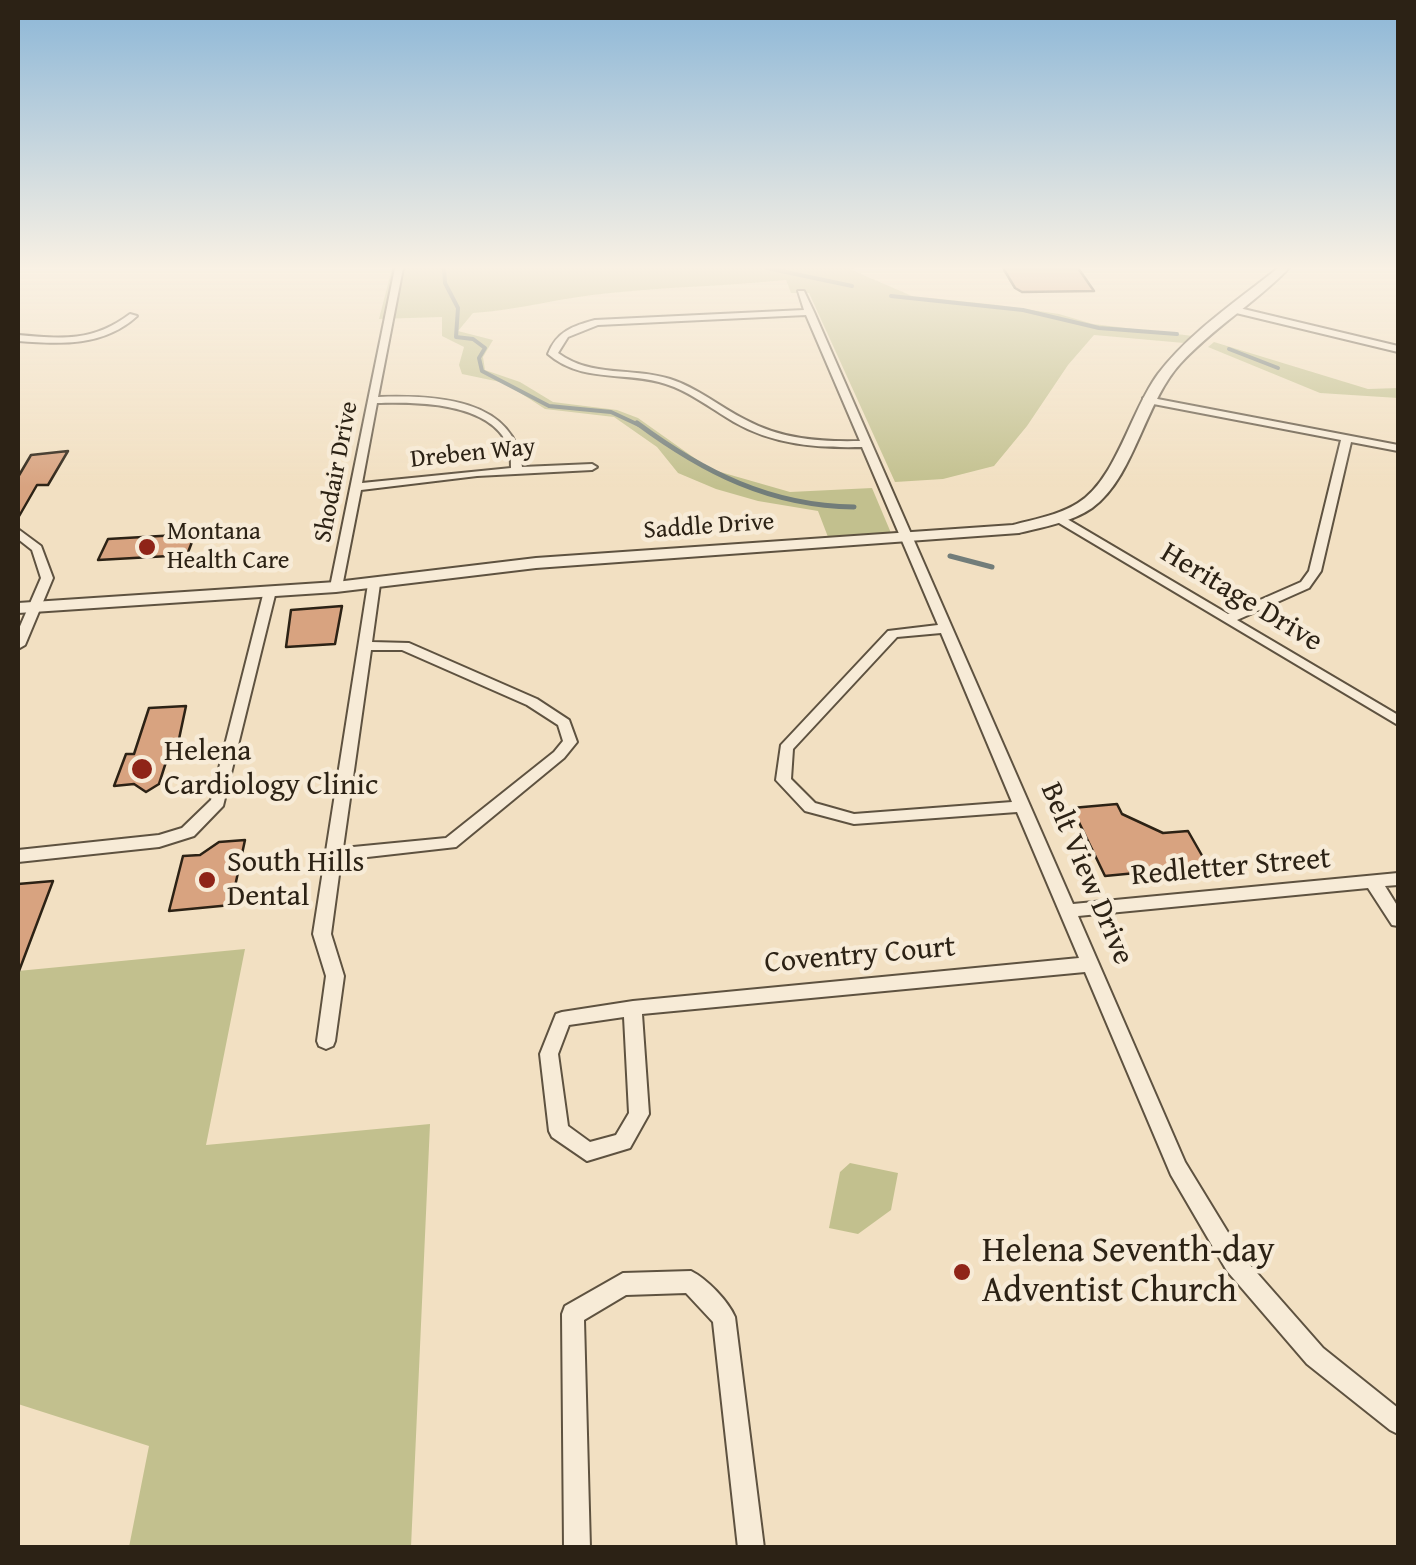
<!DOCTYPE html>
<style>
body{margin:0}
#map{position:relative;width:1416px;height:1565px;overflow:hidden;background:#f2e0c2;font-family:"Gentium Book Plus",serif}
canvas{display:block}
.frame{position:absolute;inset:0;border:20px solid #2c2215;pointer-events:none}
</style>
<div id="map">
<canvas width="1416" height="1565"></canvas>
<div class="frame"></div>
</div>
<script>
const context = document.querySelector('canvas').getContext('2d');
context.lineJoin = 'round';
function paint(path, color) { context.fillStyle = color; context.fill(path, 'evenodd'); }
function stroke(path, color, width, dash) { context.strokeStyle = color; context.lineWidth = width; context.lineCap = dash ? 'butt' : 'round'; context.setLineDash(dash || []); context.stroke(path); }
function label(font, color, halo, rows, align = 'center') {
  context.font = font + ' "Gentium Book Plus",serif'; context.lineWidth = 9; context.setLineDash([]); context.textBaseline = 'middle'; context.strokeStyle = halo; context.fillStyle = color; for (const [text, x, y, turn = 0] of rows) {
    context.save(); context.translate(x, y); context.rotate((+turn || 0) * Math.PI / 180); context.textAlign = isNaN(turn) ? turn : align; if (halo) context.strokeText(text, 0, 0); context.fillText(text, 0, 0); context.restore();
  }
}
const green = new Path2D(`
 M392,268H855L852,270L912,296L998,305L1059,314L1093,324L1193,336L1184,343L1094,335L1068,365L1027,426L994,466L943,479L895,482L809,293H791L786,280C727,286 668,287 610,293C563,297 519,310 473,313L458,331L493,340L483,357L485,370L520,382L553,402L617,410L638,418L710,469L790,492L872,488L891,533L828,537L818,511L758,501L716,489L678,473L657,447L614,417L545,409L505,383L462,374L459,365L464,347L442,336V317L379,319Z
 M1214,342L1368,389L1398,388V398L1320,393L1208,347Z
 M245,949L206,1145L430,1124L411,1547H129L149,1446L18,1404V971Z
 M850,1163L898,1173L891,1210L858,1234L829,1228L840,1172Z`);
const streamFar1 = new Path2D(`
 M444,268L445,283L458,308L456,337L473,339L485,348L479,358L482,371L549,406L611,412L641,426
 M767,268L852,286
 M891,296L1023,310L1099,328L1177,334
 M1229,349L1278,368`);
const stream = new Path2D(`
 M637,423C703,472 770,506 854,507
 M950,556L992,567`);
const building = new Path2D(`
 M1003,268H1078L1094,291L1022,292L1015,288Z
 M68,451L48,485H37L18,518V477L31,455Z
 M195,534L187,555L98,560L108,539Z
 M342,606L335,644L286,647L291,610Z
 M186,706L179,739L173,740L159,784L146,792L134,784L114,786L126,754H134L149,708Z
 M1117,804L1122,814L1163,833L1188,831L1208,866L1105,876L1072,808Z
 M245,840L231,905L169,911L183,856L200,855L219,842Z
 M53,881L19,971H18V884Z`);
const minor = new Path2D(`
 M395,268H403L378,397C434,395 515,398 522,467L592,464L597,467L592,470L477,476L361,490L342,587L336,591L330,587ZM377,403C417,402 489,402 508,445C511,452 511,460 511,468L362,483Z
 M798,291H804L814,312L1073,904L1398,873V885L1385,886L1398,907V926L1392,925L1368,888L1078,916L1185,1162L1243,1257L1323,1348L1398,1408V1434L1390,1430L1307,1364L1227,1271L1171,1175L1085,972L642,1014L649,1114L630,1148L587,1161L552,1137L549,1131L540,1054L556,1014L562,1012L633,1001L1079,958L1017,812L854,824L805,811L776,780L781,745L888,631L938,625L862,447C817,448 774,445 734,422C710,408 687,389 659,382C621,372 580,382 548,354C557,331 573,326 595,320L804,310ZM806,315L860,441C820,442 781,439 746,420C720,407 698,388 670,379C633,367 592,378 558,353L568,337L598,325ZM941,633L1012,802L854,814L815,803L791,779L793,749L897,637ZM624,1017L629,1113L616,1135L590,1142L568,1126L558,1054L569,1025Z
 M1235,307L1398,346V352L1232,312L1231,310Z
 M130,314L137,316C103,347 61,344 18,341V335C62,339 93,342 130,314Z
 M1147,397L1398,445V451L1351,442L1321,571L1309,588L1237,620L1398,715V725L1054,520V516H1062L1228,614L1301,582L1309,571L1341,440L1143,402V398Z
 M18,529L41,546L53,578L25,645L18,649V631L41,578L32,550L18,539Z
 M374,580L380,584L372,642L409,643L537,699L569,720L577,742L564,758L456,847L341,860L331,934L344,976L335,1041L333,1046L326,1049L319,1046L317,1041L326,976L313,934L368,584ZM371,650H402L527,705L558,725L563,741L554,752L446,838L343,848Z
 M270,587L276,591L223,806L194,836L159,847L18,862V850L159,835L182,828L211,800L264,591Z
 M691,1271C707,1279 728,1301 735,1317L764,1548H738L713,1322L686,1293L626,1295L584,1320L590,1548H564L562,1314L565,1306L623,1273Z`);
const tertiary = new Path2D(`
 M1278,268H1289C1255,303 1213,328 1180,364C1144,404 1134,478 1092,508C1072,522 1043,527 1019,533L536,568L336,592L18,613V603L336,582L536,558L1013,525C1035,519 1059,515 1078,503C1116,480 1131,410 1158,374C1190,332 1237,301 1278,268Z`);
const markers = [
 [147,547,10,"#8f2418"],
 [142,769,12,"#8f2418"],
 [207,880,10,"#8f2418"],
 [962,1272,10,"#8f2418"]
];
const farStreetnames = [
 ["Dreben Way",473,454,-6],
 ["Shodair Drive",337,472,-79],
 ["Saddle Drive",709,527,-4]
];
const farPoinames = [
 ["Montana",167,533],
 ["Health Care",167,562]
];
const streetNames = [
 ["Heritage Drive",1241,598,31],
 ["Redletter Street",1231,868,-5],
 ["Belt View Drive",1086,874,67],
 ["Coventry Court",860,956,-5]
];
const poiNames = [
 ["Helena",164,752],
 ["Cardiology Clinic",164,786],
 ["South Hills",227,863],
 ["Dental",227,897]
];
const nearPoinames = [
 ["Helena Seventh-day",982,1252],
 ["Adventist Church",982,1292]
];
paint(green, '#c2c08e');
stroke(streamFar1, '#727d7a', 4);
stroke(stream, '#727d7a', 5);
paint(building, '#d8a380');
stroke(building, '#2c2215', 2.5);
stroke(minor, '#5e5240', 4);
stroke(tertiary, '#5e5240', 4);
paint(minor, '#f7ebd7');
paint(tertiary, '#f7ebd7');
const sky = context.createLinearGradient(0, 0, 0, 487);
sky.addColorStop(0, '#8bb6d7');
sky.addColorStop(0.55, '#f9f1e4');
sky.addColorStop(1, '#f9f1e400');
context.fillStyle = sky;
context.fillRect(0, 0, 1416, 487);
for (const [x, y, r, color] of markers) { const dot = new Path2D(); dot.arc(x, y, r, 0, 2 * Math.PI); context.fillStyle = color; context.fill(dot); stroke(dot, '#f7ebd7', 4); }
label('25px', '#2c2215', '#f7ebd7', farStreetnames);
label('25px', '#2c2215', '#f7ebd7', farPoinames, 'left');
label('30px', '#2c2215', '#f7ebd7', streetNames);
label('30px', '#2c2215', '#f7ebd7', poiNames, 'left');
label('35px', '#2c2215', '#f7ebd7', nearPoinames, 'left');
</script>
